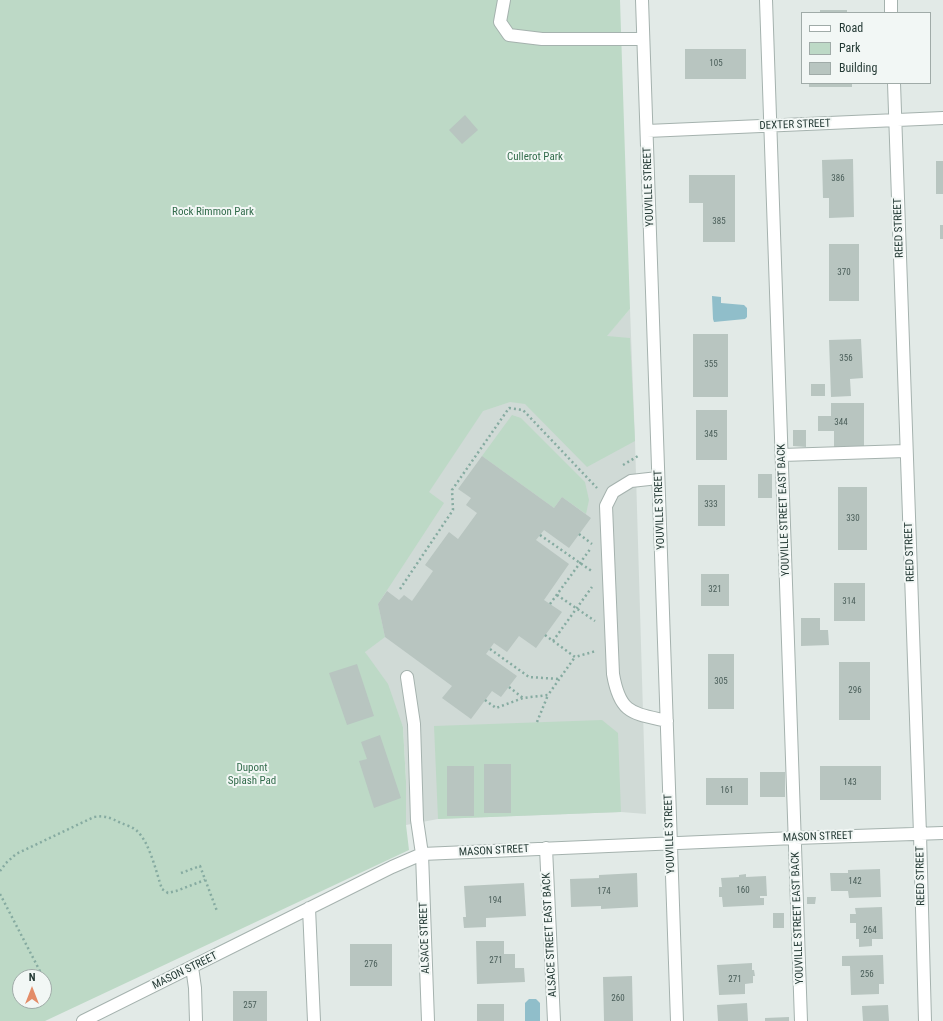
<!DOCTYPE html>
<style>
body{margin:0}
#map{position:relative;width:943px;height:1021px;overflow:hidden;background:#e2eae7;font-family:"Roboto Condensed",sans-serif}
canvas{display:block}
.legend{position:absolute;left:801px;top:12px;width:130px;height:72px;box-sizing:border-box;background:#f2f7f5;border:1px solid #a0aba8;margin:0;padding:5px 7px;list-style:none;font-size:12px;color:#243a35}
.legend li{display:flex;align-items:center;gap:8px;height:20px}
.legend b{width:20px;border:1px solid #a0aba8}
.north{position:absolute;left:12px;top:969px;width:40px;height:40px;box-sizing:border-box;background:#f2f7f5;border:1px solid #a0aba8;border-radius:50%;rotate:0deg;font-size:11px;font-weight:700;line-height:16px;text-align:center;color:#243a35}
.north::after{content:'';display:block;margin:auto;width:14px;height:18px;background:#e38c68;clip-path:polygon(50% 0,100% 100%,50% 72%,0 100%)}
</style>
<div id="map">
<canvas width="943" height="1021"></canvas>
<ul class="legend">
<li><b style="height:5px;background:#fff"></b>Road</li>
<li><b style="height:11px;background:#bdd9c6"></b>Park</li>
<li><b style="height:11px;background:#b8c5c0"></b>Building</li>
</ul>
<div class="north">N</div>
</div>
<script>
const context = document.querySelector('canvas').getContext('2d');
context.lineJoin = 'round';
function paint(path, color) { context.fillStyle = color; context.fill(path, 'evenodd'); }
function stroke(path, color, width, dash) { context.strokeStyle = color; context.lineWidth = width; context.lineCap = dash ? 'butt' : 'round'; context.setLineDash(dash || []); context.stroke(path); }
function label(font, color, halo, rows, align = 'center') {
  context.font = font + ' "Roboto Condensed",sans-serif'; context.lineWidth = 4; context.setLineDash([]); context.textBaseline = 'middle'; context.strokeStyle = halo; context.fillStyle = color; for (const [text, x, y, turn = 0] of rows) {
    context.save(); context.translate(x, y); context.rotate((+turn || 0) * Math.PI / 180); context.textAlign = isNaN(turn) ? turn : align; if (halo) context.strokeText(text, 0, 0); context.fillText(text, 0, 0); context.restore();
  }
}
const built = new Path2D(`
 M630,309L635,441L646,814L621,812L438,819L406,825V781L403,727L365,652L412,366L606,336Z`);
const green = new Path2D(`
 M0,0H620L630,309L607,336L630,338L635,441L587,467L525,404L510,402L483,411L429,492L444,503L378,604L385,637L365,652L388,684L403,727L406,781V825L409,850L45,1021H0ZM20,977H44V1001H20Z
 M512,415L521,418L585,482L589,500L586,514L562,497L554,508L482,456Z
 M602,720L618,733L621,812L438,819L434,726Z`);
const water = new Path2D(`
 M712,296L721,297V303L744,305L747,308V317L745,319L714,322L713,319Z
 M529,999H536L540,1003V1021H525V1003Z`);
const building = new Path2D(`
 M820,10H847V13H820Z
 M685,49H746V79H685Z
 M809,83H852V87H809Z
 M465,115L478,130L462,144L449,130Z
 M853,159L854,217L829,218V198H823L822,160Z
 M936,161H943V194H936Z
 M689,175H735V242H703V203H689Z
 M940,225H943V239H940Z
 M829,244H859V301H829Z
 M693,334H728V397H693Z
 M861,339L863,378L850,379L851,396L831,397L829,340Z
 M811,384H825V396H811Z
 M831,403H864V448H834V431H818V416H831Z
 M696,410H727V460H696Z
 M793,430H806V447L793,446Z
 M482,456L554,508L562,497L591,518L569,548L544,530L536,540L569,564L544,600L562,612L536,648L519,636L507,652L494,643L486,654L517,676L501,697L492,691L471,719L442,698L452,686L385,637L378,604L387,591L399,600L404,595L412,601L433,571L425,565L449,532L458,539L477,513L466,505L471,498L458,489Z
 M758,474H772V498H758Z
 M698,485H725V526H698Z
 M838,487H867V550H838Z
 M701,574H729V606H701Z
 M834,583H865V621H834Z
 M801,618H820V630H828L829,645L801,646Z
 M708,654H734V709H708Z
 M839,662H870V720H839Z
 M357,664L374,716L347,725L329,673Z
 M380,735L401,798L374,808L359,761L367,759L361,742Z
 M484,764H511V813H484Z
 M447,766H474V816H447Z
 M820,766H881V800H820Z
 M760,772H785V797H760Z
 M706,778H748V805H706Z
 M880,869L881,897L849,898L848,891H831L830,873H848V870Z
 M637,873L638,907L601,909V906L571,907L570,879L599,878V875Z
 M746,874V877L766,876L767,896H760V898H764V905L723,907L722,897H719V887H722L721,878L739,877V875Z
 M524,883L526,916L486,918V927L464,928L463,917H466L464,886Z
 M807,897H816L815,904H807Z
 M882,907L883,939H872V946L859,947V939H856V923H850V914H856L855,908Z
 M773,913H784V928H773Z
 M476,941H504V954H515V968H524L525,982L477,984Z
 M350,944H392V986H350Z
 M883,955L884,984H879V994L851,995L850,966H842V956Z
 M752,963V970H754L755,976H753V983L745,984V994L719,995L717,965Z
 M632,976L633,1021H604L603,977Z
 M233,991H267V1021H233Z
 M747,1003L748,1021H718L717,1005Z
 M477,1004H504V1021H477Z
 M888,1005L889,1021H863L862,1006Z
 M789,1017V1021H765V1018Z`);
const path = new Path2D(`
 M623,465L638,456
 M579,534L592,544
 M540,535L593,572
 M400,589L453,510L452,490L509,408L523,410L597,488
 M557,595L595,621
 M550,604L591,548
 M545,635L575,657L596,651
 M553,641L592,587
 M490,649L529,677L559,679
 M509,687L523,698
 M485,700L496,708L523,698L548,695L575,657
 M537,722L548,695
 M0,871L6,863L16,854L94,817C104,815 111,818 121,823C126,825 133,827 137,831C150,843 156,872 162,889L168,893L176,891L205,880
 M181,873L200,866L217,911
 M0,894L43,977
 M44,979L50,991`);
const minor = new Path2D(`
 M504,0L500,22L509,35L542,39H643
 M642,0L677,1021
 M766,0L801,1021
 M891,0V13
 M894,83L920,834L925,1021
 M647,131L943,118
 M782,455L906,451
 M658,478L631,481L613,492L606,506L613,674C620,714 632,713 667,721
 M407,677L414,724L417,820L422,854L428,1021
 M546,848L554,1021
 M309,908L314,1021
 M192,967L195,988L196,1021
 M83,1021L392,867L422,854L795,838L943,833`);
const numberNames = [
 ["105",716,64],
 ["386",838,179],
 ["385",719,222],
 ["370",844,273],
 ["356",846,359],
 ["355",711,365],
 ["344",841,423],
 ["345",711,435],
 ["333",711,505],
 ["330",853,519],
 ["321",715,590],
 ["314",849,602],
 ["305",721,682],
 ["296",855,691],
 ["143",850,783],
 ["161",727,791],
 ["142",855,882],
 ["160",743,891],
 ["174",604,892],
 ["194",495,901],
 ["264",870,931],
 ["271",496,961],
 ["276",371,965],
 ["256",867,975],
 ["271",735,980],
 ["260",618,999],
 ["257",250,1006]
];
const streetNames = [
 ["DEXTER STREET",795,125,-2],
 ["YOUVILLE STREET",649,187,-92],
 ["REED STREET",899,228,-92],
 ["YOUVILLE STREET",660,510,-92],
 ["YOUVILLE STREET EAST BACK",784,510,-92],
 ["REED STREET",910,552,-92],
 ["YOUVILLE STREET",670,834,-92],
 ["MASON STREET",818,837,-2],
 ["MASON STREET",494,851,-3],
 ["REED STREET",921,876,-91],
 ["YOUVILLE STREET EAST BACK",798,918,-92],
 ["ALSACE STREET EAST BACK",550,935,-93],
 ["ALSACE STREET",425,938,-92],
 ["MASON STREET",185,971,-26]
];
const parkNames = [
 ["Cullerot Park",535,157],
 ["Rock Rimmon Park",213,212],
 ["Dupont",252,768],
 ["Splash Pad",252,781]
];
paint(built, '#d0dad6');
paint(green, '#bdd9c6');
paint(water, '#90beca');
paint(building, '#b8c5c0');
stroke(minor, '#a5b2ae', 14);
stroke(path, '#86aba1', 2.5, [2, 3]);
stroke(minor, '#fff', 12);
label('9px', '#495d58', null, numberNames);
label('11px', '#243a35', '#f2f7f5', streetNames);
label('11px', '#336c4c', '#f2f7f5', parkNames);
</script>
